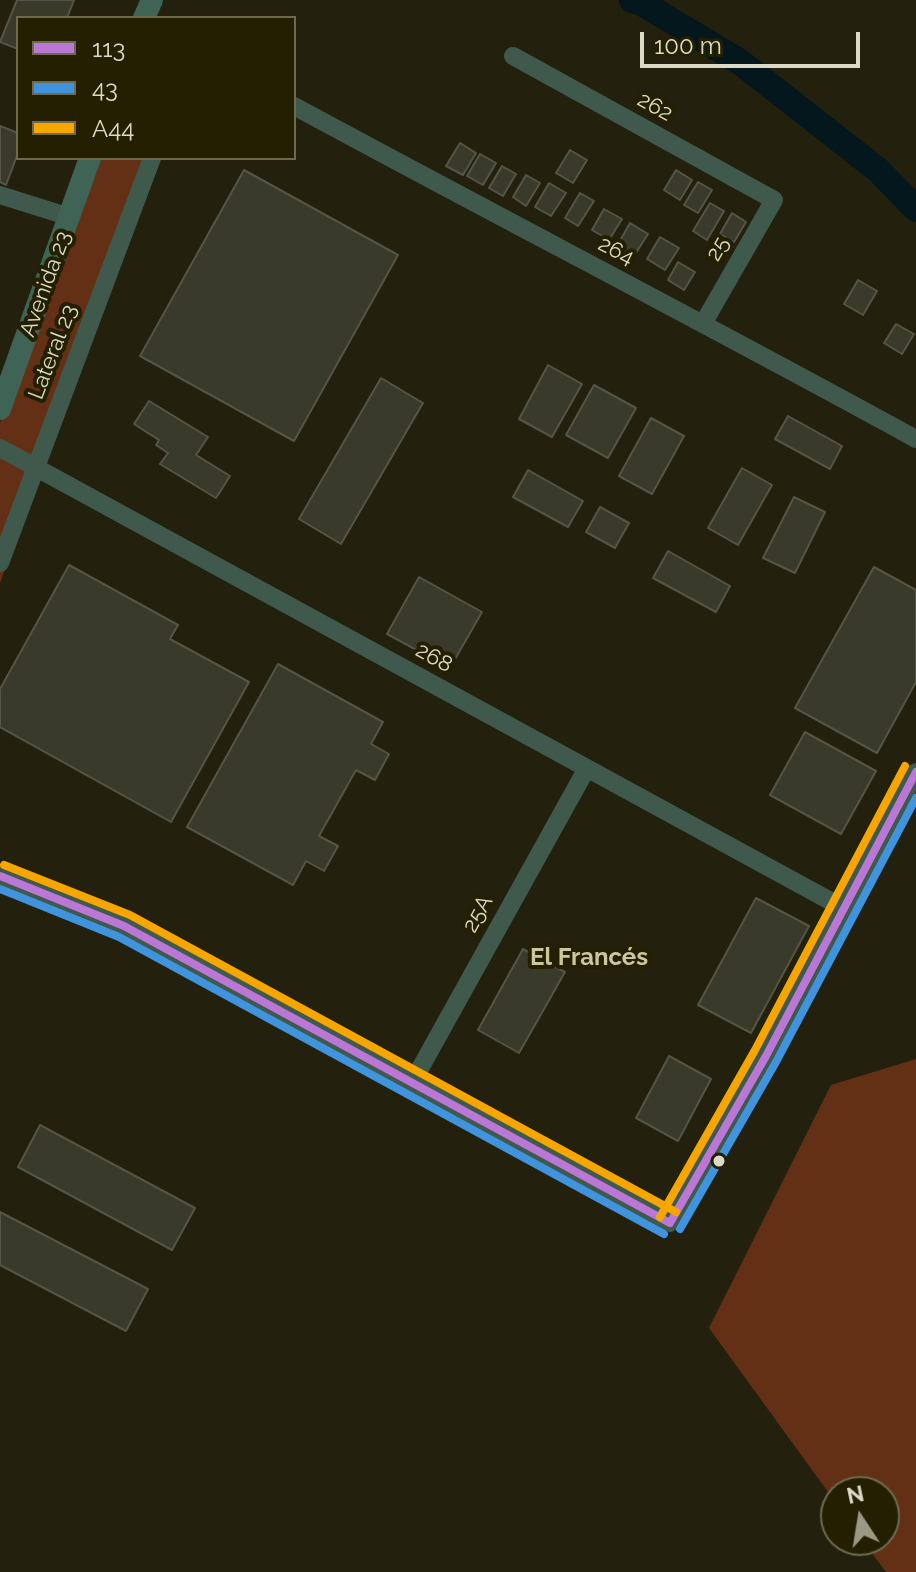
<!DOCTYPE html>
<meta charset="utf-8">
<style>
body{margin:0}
#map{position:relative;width:916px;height:1572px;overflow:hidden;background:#23210d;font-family:Raleway,sans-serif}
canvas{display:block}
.legend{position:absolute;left:16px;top:16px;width:280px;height:144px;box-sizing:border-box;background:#231f00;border:2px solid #6d6a4f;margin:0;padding:10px 14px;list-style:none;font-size:24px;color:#dbdac6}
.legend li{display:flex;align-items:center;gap:16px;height:40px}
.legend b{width:40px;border:2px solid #6d6a4f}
.north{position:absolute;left:820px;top:1476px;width:80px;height:80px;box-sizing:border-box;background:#231f00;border:2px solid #6d6a4f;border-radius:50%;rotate:348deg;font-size:22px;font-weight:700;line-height:32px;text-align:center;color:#dbdac6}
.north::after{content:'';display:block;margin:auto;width:28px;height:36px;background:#9b9985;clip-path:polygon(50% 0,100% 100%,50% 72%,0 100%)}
.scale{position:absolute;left:640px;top:32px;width:220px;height:36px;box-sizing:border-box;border:4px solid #dbdac6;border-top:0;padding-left:10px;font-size:24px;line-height:28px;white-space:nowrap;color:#dbdac6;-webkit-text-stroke:6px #231f00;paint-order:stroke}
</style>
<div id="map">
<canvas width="916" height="1572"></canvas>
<ul class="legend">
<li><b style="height:10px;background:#ba77d6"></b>113</li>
<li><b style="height:10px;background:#4094de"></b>43</li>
<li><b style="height:10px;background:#f7a600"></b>A44</li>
</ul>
<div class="north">N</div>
<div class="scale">100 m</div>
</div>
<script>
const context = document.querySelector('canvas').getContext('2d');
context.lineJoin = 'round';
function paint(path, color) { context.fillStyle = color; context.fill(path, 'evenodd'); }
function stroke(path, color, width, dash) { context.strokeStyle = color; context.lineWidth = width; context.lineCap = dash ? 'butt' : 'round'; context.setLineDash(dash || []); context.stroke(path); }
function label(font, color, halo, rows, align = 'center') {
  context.font = font + ' Raleway,sans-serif'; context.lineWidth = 8; context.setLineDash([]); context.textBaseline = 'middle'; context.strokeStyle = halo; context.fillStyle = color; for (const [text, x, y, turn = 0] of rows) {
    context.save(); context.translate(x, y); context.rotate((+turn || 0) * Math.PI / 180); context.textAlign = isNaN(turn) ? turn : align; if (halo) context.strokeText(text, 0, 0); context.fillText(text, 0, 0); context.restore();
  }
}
const green = new Path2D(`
 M95,158H149L0,583V423Z
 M916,1059V1572H886L862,1540H884V1492H836V1503L709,1328L831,1085Z`);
const river = new Path2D(`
 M632,0L642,3L740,62L878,170L916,209`);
const building = new Path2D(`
 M17,0H74L67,18H18V49L0,42Z
 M0,126L18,133V153L6,185L0,182Z
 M460,143L476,153L463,175L446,166Z
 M570,150L587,160L573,183L556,173Z
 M480,154L496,163L483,185L467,176Z
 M502,166L516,174L503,196L489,188Z
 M244,170L398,255L294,441L140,356Z
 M676,170L692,180L680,200L664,190Z
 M526,175L540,183L526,206L513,197Z
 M698,182L712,190L698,213L684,205Z
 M549,183L566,193L551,216L535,207Z
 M580,193L594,201L578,226L565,218Z
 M710,203L724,211L707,240L693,231Z
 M604,209L622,219L609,240L592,230Z
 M732,213L746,222L734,242L720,234Z
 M630,223L648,234L634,256L617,246Z
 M660,237L679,248L665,270L647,259Z
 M678,262L695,272L684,290L668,280Z
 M858,280L877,291L863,315L844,304Z
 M896,324L914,334L902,354L884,343Z
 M548,365L582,384L552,437L519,419Z
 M381,378L423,403L341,544L299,519Z
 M594,385L636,408L608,458L566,435Z
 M149,401L208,437L196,455L230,476L216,498L160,464L168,453L156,445L159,440L134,424Z
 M788,416L842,446L830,469L775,439Z
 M651,418L684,436L652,494L619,476Z
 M742,468L772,485L738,545L708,528Z
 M528,470L583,501L568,527L513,497Z
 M794,497L825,512L795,573L763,558Z
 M600,507L629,523L615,548L586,532Z
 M668,551L730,586L716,612L653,578Z
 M69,565L178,625L170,639L249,682L171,822L0,727V689Z
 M874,567L916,590V682L877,753L795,708Z
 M419,577L482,612L450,668L387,634Z
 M278,664L383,722L371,744L389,754L375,780L356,770L319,836L338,846L324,871L306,861L293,885L187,827Z
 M805,732L876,771L841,834L770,795Z
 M756,898L809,926L751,1033L698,1005Z
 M523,949L565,972L519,1053L478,1030Z
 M669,1056L711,1079L678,1141L636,1118Z
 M40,1125L195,1208L172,1250L18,1167Z
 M0,1212L148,1289L126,1331L0,1265Z`);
const minor = new Path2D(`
 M513,56L774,200L704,322
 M294,106C501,218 710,326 916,439
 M0,195L70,217
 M0,448L845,909
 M0,563L152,158
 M0,876L124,926L670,1223C758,1076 837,924 916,772
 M412,1083L587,768`);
const major = new Path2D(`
 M144,18L152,0
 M0,409L90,158`);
const bus1 = new Path2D(`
 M0,876L124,926L670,1223
 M670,1223L766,1056L916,772`);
const bus2 = new Path2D(`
 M0,889L119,937L664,1234
 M680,1229L776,1062L916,798`);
const bus3 = new Path2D(`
 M4,865L130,915L676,1212
 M660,1217L755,1050L905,766`);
const markers = [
 [719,1161,7,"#dbdac6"]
];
const streetNames = [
 ["262",655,107,29],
 ["25",718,249,-60],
 ["264",616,251,27],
 ["Avenida 23",46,284,-70],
 ["Lateral 23",53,352,-69],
 ["268",434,658,29],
 ["25A",478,914,-61]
];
const neighbourhoodNames = [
 ["El Francés",589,958]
];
paint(green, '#643015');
stroke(river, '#04171c', 26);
paint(building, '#393a2a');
stroke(building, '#545546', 2);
stroke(minor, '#3f594c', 18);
stroke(major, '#3f6354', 22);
stroke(bus1, '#ba77d6', 8);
stroke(bus2, '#4094de', 8);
stroke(bus3, '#f7a600', 8);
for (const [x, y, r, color] of markers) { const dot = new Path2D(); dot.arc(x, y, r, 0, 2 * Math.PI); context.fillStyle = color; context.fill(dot); stroke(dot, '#231f00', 3); }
label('22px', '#dbdac6', '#231f00', streetNames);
label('bold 24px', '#cac79f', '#231f00', neighbourhoodNames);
</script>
